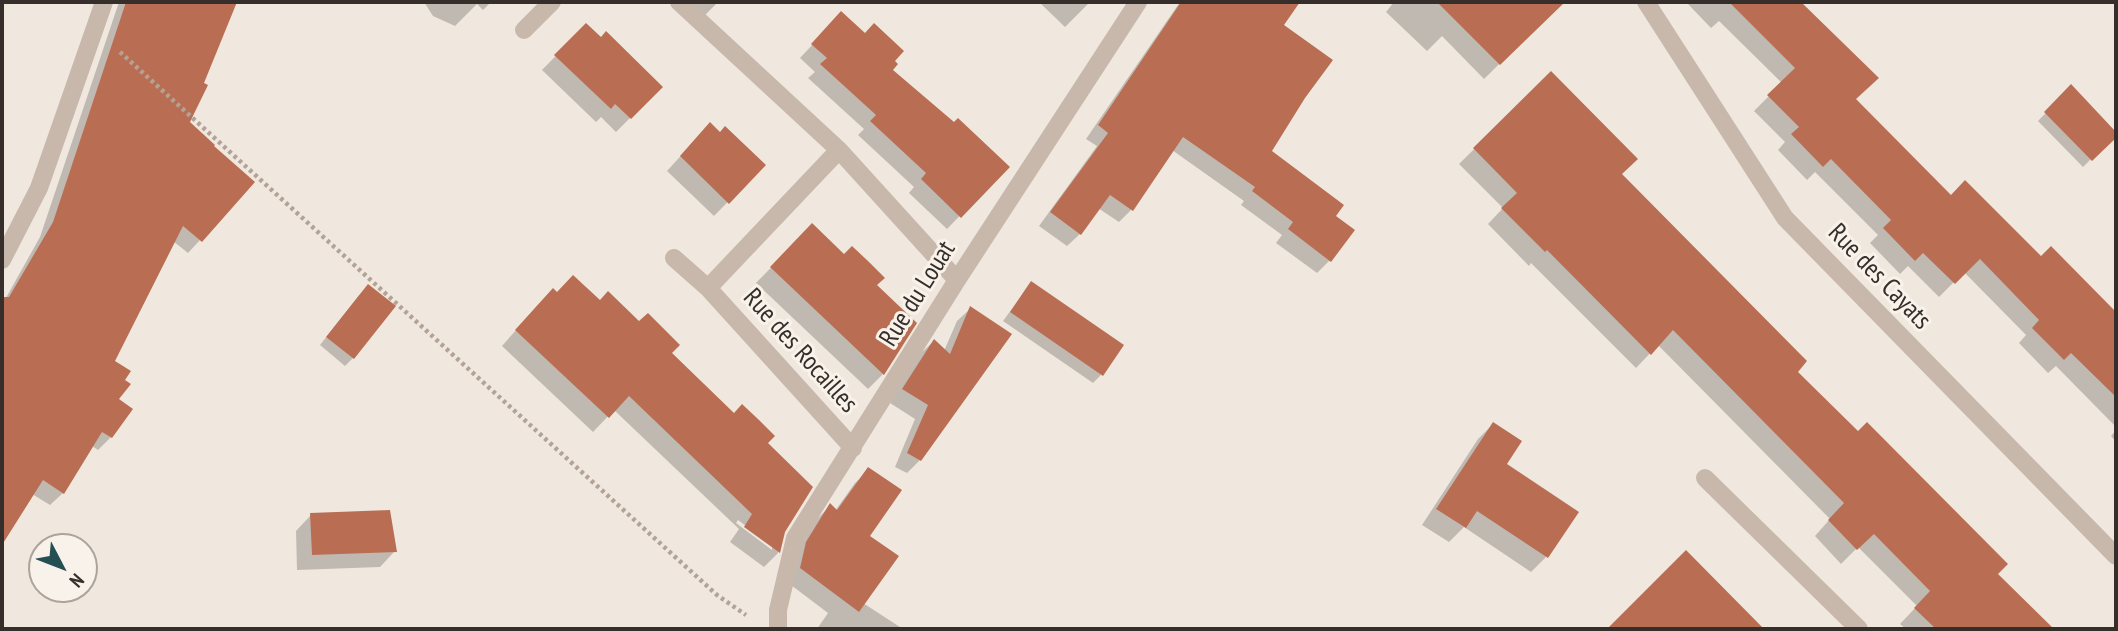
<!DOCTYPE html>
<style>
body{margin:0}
#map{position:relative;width:2118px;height:631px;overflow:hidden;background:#f0e8de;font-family:"PT Sans Narrow",sans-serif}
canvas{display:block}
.frame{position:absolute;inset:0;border:4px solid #352e2a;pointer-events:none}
.north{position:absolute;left:28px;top:533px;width:70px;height:70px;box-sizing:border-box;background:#f8f2ea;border:2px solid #aaa49d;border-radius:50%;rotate:132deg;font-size:19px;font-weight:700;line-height:28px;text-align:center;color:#352e2a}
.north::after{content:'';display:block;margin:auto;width:24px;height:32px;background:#244f53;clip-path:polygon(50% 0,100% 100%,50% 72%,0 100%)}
</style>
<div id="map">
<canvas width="2118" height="631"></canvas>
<div class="frame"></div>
<div class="north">N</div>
</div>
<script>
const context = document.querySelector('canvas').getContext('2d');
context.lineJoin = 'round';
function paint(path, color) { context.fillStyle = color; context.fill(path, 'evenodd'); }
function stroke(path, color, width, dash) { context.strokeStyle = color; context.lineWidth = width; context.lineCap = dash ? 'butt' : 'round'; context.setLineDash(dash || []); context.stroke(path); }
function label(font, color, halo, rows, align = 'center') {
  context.font = font + ' "PT Sans Narrow",sans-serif'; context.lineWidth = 6; context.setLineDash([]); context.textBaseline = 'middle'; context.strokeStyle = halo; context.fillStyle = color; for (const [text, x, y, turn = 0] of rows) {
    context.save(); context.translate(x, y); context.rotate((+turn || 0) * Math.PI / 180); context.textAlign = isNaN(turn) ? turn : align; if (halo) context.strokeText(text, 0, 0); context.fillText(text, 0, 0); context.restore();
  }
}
const shadow = new Path2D(`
 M119,2H235L188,122L200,240L188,253L173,241L113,361L116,400L130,410L111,437L98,450L92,446L63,493L50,505L32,494L2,541V305L40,237Z
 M424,2H491L483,10L477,4L455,26L433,16Z
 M689,2H718L704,16Z
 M1039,2H1090L1065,27Z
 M1180,2H1297L1281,26L1304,97L1270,152L1333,217L1330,260L1317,273L1276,243L1282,235L1241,205L1244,201L1172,150L1131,210L1119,222L1098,208L1080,234L1067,246L1039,226L1097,146L1086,139Z
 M1394,2H1539L1551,13L1484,79L1442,36L1427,51L1386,12Z
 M1688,2H1801L1854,100L1950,197L2041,258L2051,249L2116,315V427L2056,366L2048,373L2019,343L2026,335L1964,272L1939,297L1908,266L1900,274L1870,243L1878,235L1815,172L1807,180L1778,150L1785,142L1754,111L1782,83L1719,21L1711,28L1688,4Z
 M586,25L661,87L616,132L601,117L596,122L542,70Z
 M829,27L892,61L890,70L1007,167L947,229L909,193L914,187L858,135L864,129L808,78L815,72L800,58Z
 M1551,73L1620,174L1795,372L2051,629H1906L1900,624L1917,606L1858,547L1841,564L1815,536L1830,519L1658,345L1636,368L1531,263L1529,266L1488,224L1503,208L1459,164Z
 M2071,87L2116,134L2083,167L2038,121Z
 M697,138L764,165L714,216L667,171Z
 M797,241L874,285L883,374L868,389L756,283Z
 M1031,283L1101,375L1093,383L1003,321Z
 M360,294L353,358L345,366L320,345Z
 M557,294L600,302L669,354L765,443L784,531L778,553L764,567L730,542L739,529L614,410L593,432L502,346L538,305ZM738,520L772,546V550L736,523Z
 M971,308L920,460L907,473L895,467L915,419L890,403L920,354L934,341L944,351L957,321Z
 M1493,424L1505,465L1546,557L1531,572L1464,527L1449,542L1422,525L1478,439Z
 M2116,430V442L2111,436Z
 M869,470L863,603L903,629H817L828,613L787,582L793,558L817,519L830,506L835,511L855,483Z
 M311,515L395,551L380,567L297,570L296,531Z
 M1686,553L1762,629H1608L1616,621Z`);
const building = new Path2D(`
 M126,2H237L204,83L208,85L190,122L215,145L214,146L255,182L202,242L183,226L115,361L131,371L125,380L131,384L119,399L133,409L112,438L102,432L64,494L43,480L2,545V297H9L53,222Z
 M1181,2H1300L1284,25L1333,60L1305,98L1272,151L1344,205L1336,216L1355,230L1331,262L1288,229L1293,222L1252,191L1255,187L1183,137L1133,211L1110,195L1081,235L1050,212L1108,133L1098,125Z
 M1437,2H1565L1500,65Z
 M1729,2H1801L1879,78L1856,99L1951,195L1965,180L2041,256L2051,246L2116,312V397L2071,353L2064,360L2032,328L2039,320L1980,259L1955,284L1923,253L1915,261L1883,228L1891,220L1831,159L1823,167L1791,134L1799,127L1767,95L1795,68Z
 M841,11L865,33L874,23L904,51L895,61L898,64L893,70L954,122L958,118L1010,167L961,218L921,179L926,173L870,121L876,115L820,64L827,58L811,44Z
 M586,23L601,37L606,31L663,87L631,119L615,104L611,109L554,55Z
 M1551,71L1638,159L1622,174L1807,361L1798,372L1858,431L1867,422L2008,564L1998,574L2054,629H1936L1914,608L1930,591L1874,534L1857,550L1828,520L1844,503L1673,330L1651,355L1547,250L1545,252L1501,208L1517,193L1473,148Z
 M2071,84L2116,132V138L2092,161L2044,112Z
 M710,122L720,132L725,126L766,165L729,204L680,156Z
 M812,223L844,254L852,246L869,262L885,278L877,285L917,323L884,375L770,267Z
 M573,275L600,300L608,291L639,321L648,313L680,345L672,353L734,413L742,404L759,420L775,436L768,443L813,487L785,532L780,553L744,527L752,514L629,396L609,418L515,330L553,288L557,292Z
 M1031,281L1124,345L1103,376L1010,312Z
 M368,284L396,306L354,359L326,337Z
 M970,306L1012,334L921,461L907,453L928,405L902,389L934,339L950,354Z
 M1493,422L1522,441L1507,464L1579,512L1548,558L1477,511L1466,528L1436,509Z
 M868,467L902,490L870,536L899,556L859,612L800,568L806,542L830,503L837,510Z
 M390,510L397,552L312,555L310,513Z
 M1686,550L1764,629H1607Z`);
const path = new Path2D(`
 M120,52L717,595L746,615`);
const minor = new Path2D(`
 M679,2L839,150L957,280
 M1646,2L1785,218L2116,556
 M524,30L552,2
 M839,150L708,288L853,448
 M674,258L708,288
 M2,260L39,188L104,2
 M1705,478L1859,629
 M778,629V610L795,538L957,280L1138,2`);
const streetNames = [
 ["Rue des Cayats",1879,277,46],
 ["Rue du Louat",918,294,-58],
 ["Rue des Rocailles",800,351,48]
];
paint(shadow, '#0003');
paint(building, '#b96e53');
stroke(path, '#b2a396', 4.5, [3.5, 3.5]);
stroke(minor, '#c7b8ab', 18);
label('26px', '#352e2a', '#f8f2ea', streetNames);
</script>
